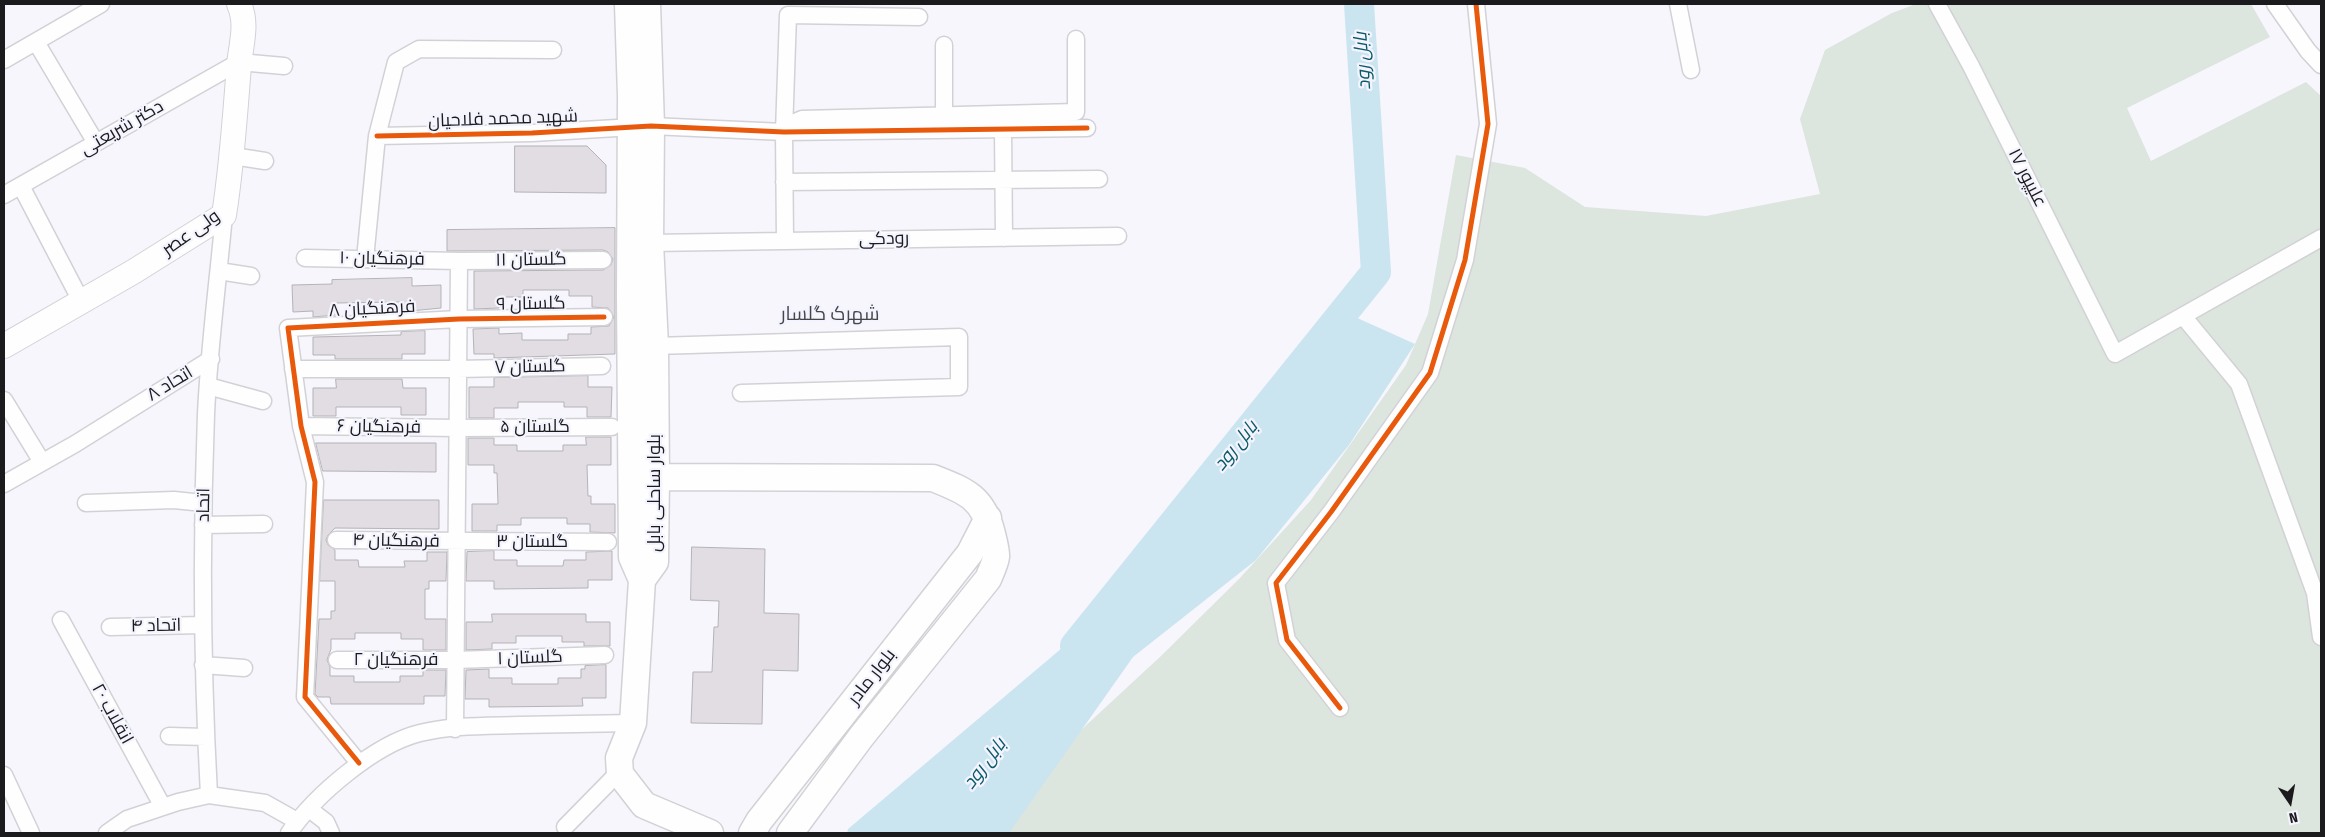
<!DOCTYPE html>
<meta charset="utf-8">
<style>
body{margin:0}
#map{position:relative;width:2325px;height:837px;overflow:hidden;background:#f6f6fc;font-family:"Fira Sans Condensed",sans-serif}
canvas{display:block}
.frame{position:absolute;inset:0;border:5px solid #1b1b1e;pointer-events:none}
.north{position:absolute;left:2265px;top:777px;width:50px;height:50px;-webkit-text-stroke:4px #f4f4fe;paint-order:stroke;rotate:168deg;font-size:14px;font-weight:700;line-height:20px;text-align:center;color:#1b1b1e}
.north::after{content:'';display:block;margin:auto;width:18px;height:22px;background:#1b1b1e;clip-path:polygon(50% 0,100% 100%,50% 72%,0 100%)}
</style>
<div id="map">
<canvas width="2325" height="837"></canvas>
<div class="frame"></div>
<div class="north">N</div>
</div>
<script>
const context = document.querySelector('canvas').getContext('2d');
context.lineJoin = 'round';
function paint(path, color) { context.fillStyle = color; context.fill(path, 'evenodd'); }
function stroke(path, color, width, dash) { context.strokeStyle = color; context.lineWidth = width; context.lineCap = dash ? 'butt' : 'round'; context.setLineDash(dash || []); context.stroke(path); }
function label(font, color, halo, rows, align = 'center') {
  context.font = font + ' "Fira Sans Condensed",Cairo,sans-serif'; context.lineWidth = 4.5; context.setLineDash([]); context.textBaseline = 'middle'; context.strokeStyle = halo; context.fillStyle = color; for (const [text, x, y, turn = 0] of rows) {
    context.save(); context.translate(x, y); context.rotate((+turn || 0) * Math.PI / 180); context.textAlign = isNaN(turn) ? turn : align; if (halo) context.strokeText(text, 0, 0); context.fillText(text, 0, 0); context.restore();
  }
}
const green = new Path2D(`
 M1916,4H2251L2270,37L2127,108L2151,161L2306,82L2321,96V833H983L1040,768L1161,656L1239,579L1311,500L1406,365L1428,314L1456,155L1525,168L1585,207L1706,216L1820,194L1800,119L1825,50L1892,13Z`);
const water = new Path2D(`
 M1344,312L1415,344L1349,445L1256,560L1133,657L1009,833H847L848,829L1101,615Z`);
const river = new Path2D(`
 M1075,646L1376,272L1359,4`);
const building = new Path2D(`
 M515,146H587L606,165V193L515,192Z
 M615,228V354L494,358V354H474L473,329L499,328V334L522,333V340H568V334H591V327L609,326L614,317L608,308L592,307V296H569V290H523V297H500L499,308L474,309V271L603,270L611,265L613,259L608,252L603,250L447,251V230Z
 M412,278V286L441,285V308L400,312V302L336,303V315L313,317V311L293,312L292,285L332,284V280Z
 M425,331V354H402V359H335V355H313V337L401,335V332Z
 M588,376V387H612L611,417H587V407H564V402H518V408H494V418H469V387H494V378Z
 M336,379H402L403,388H426V415H401V407H336V416H313V388H336Z
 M586,437H611V465H587L588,496H591V504H615V533L590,532V524H567V518H521V525H497V531H472V504H498L497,473H494V465H468V438H494V445H517V451H563V445H586Z
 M316,443H436V472L323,471Z
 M324,500H439V529L335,528L328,535L326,540L328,545L335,550V560H358L359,567H405L404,561H427V552H447L446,581H429V589H425V619H446V650H423V639H401V633H355V639H331V649L327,660L330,667V676H354V682H400V676H423V670H446L445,696H424V704H331L330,697H318L315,694L319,619H331V611H335V581H320Z
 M692,547L765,549L764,613L799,614L798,671L763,670L762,724L691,723L693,672H712L714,627H718L719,601L691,600Z
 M494,551V560H517V566H563L564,560H586V552L612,551V580H588V588L494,589V581H466L467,552Z
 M492,614H586V622H610V646H584V642H562V636H516V643H492V649L466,650V622H492Z
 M606,665V698H582L583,706L489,707V699H465L466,670L489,669V678H512V684H558V678H581V669H585V666Z`);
const street = new Path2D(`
 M1678,4L1691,70
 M1937,4L1971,66L2115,354L2321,238
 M2275,4L2308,51L2321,65
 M36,42L96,143
 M944,45V115
 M4,60L101,4
 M1003,129L1004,238
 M784,132L793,123L802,119L1076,112V39
 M377,136L532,133L651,126L784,132L1087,128
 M233,156L265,161
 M784,182L1099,179
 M21,186L81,301
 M4,195L239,62L284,66
 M785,241L784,132L788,15L919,17
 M650,243L1118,236
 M305,258L459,261L603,260
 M365,259L377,136L396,62L419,49L553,50
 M219,271L251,276
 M2183,316L2239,384L2315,593L2321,637
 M655,346L959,337V387L741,393
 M293,369H458L602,366
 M208,386L263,401
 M4,400L42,462
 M301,426L458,428L612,427
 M4,484L75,444L211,359
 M86,503L174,500L203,503
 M203,525L264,524
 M336,540L608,542
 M61,620L163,807
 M110,627L202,625
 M337,660H455L605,655
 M203,665L244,668
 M1340,708L1287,640L1276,583L1331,512L1430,373L1465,260L1488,124L1476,4
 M455,729L459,261
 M169,736L206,737
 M359,763L305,697L315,482L301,426L288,328L459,319L604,317
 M4,775L31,833
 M209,795C202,668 201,541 206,414C209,348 218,281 224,215
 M309,809L326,822L331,833
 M565,827L620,771
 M107,833L127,819L178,802L209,795L265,803L297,821
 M289,833C315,795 375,744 420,733C452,725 486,726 519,725C557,724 595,724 633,723`);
const secondary = new Path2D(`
 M4,346L133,272L224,215C232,165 235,115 239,65C241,44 248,24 239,4`);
const primary = new Path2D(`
 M628,4L631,96L630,295L632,557L642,580L633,723L619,758L620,774L644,805L710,833
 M656,477L933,478C966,491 983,497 992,534C998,558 998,556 988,579L861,737L790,833
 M642,580L655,562L656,477L655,346L650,243L651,126L647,4
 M752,833L759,821L970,553L988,518`);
const cycleway = new Path2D(`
 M377,136L532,133L651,126L784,132L1087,128
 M1340,708L1287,640L1276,583L1331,512L1430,373L1465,260L1488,124L1476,4
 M359,763L305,697L315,482L301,426L288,328L459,319L604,317`);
const streetNames = [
 ["شهید محمد فلاحیان",503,119,-2],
 ["دکتر شریعتی",122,128,-30],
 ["علیپور ۱۷",2027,178,63],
 ["ولی عصر",191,233,-35],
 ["رودکی",884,239,-1],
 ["فرهنگیان ۱۰",382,259,1],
 ["گلستان ۱۱",531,260,-1],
 ["گلستان ۹",531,304,-1],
 ["فرهنگیان ۸",372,309,-3],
 ["گلستان ۷",530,367,-1],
 ["اتحاد ۸",170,384,-31],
 ["فرهنگیان ۶",379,427,1],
 ["گلستان ۵",535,427],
 ["بلوار ساحلی بابل",655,493,-90],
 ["اتحاد",204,505,-89],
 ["فرهنگیان ۴",396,541,1],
 ["گلستان ۳",532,542],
 ["اتحاد ۴",156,626,-1],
 ["گلستان ۱",530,658,-2],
 ["فرهنگیان ۲",396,660],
 ["بلوار مادر",872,677,-52],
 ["انقلاب ۲۰",112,714,61]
];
const waterNames = [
 ["بابل رود",1363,61,-94],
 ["بابل رود",1236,446,-51],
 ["بابل رود",985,764,-53]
];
const neighbourhoodNames = [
 ["شهرک گلسار",830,315]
];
paint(green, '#dce5de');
paint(water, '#cae5ef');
stroke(river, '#cae5ef', 30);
paint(building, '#e2dce3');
stroke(building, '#b4b3b7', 1);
stroke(street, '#d2d2d6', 19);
stroke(secondary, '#d2d2d6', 26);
stroke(primary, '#d2d2d6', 29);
stroke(street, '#fefeff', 16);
stroke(secondary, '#fefeff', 24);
stroke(primary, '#fefeff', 26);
stroke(cycleway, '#e8590c', 5);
label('18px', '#1b1b1e', '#f4f4fe', streetNames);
label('italic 19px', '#0b5a6a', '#f4f4fe', waterNames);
label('19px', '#46464d', '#f4f4fe', neighbourhoodNames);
</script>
